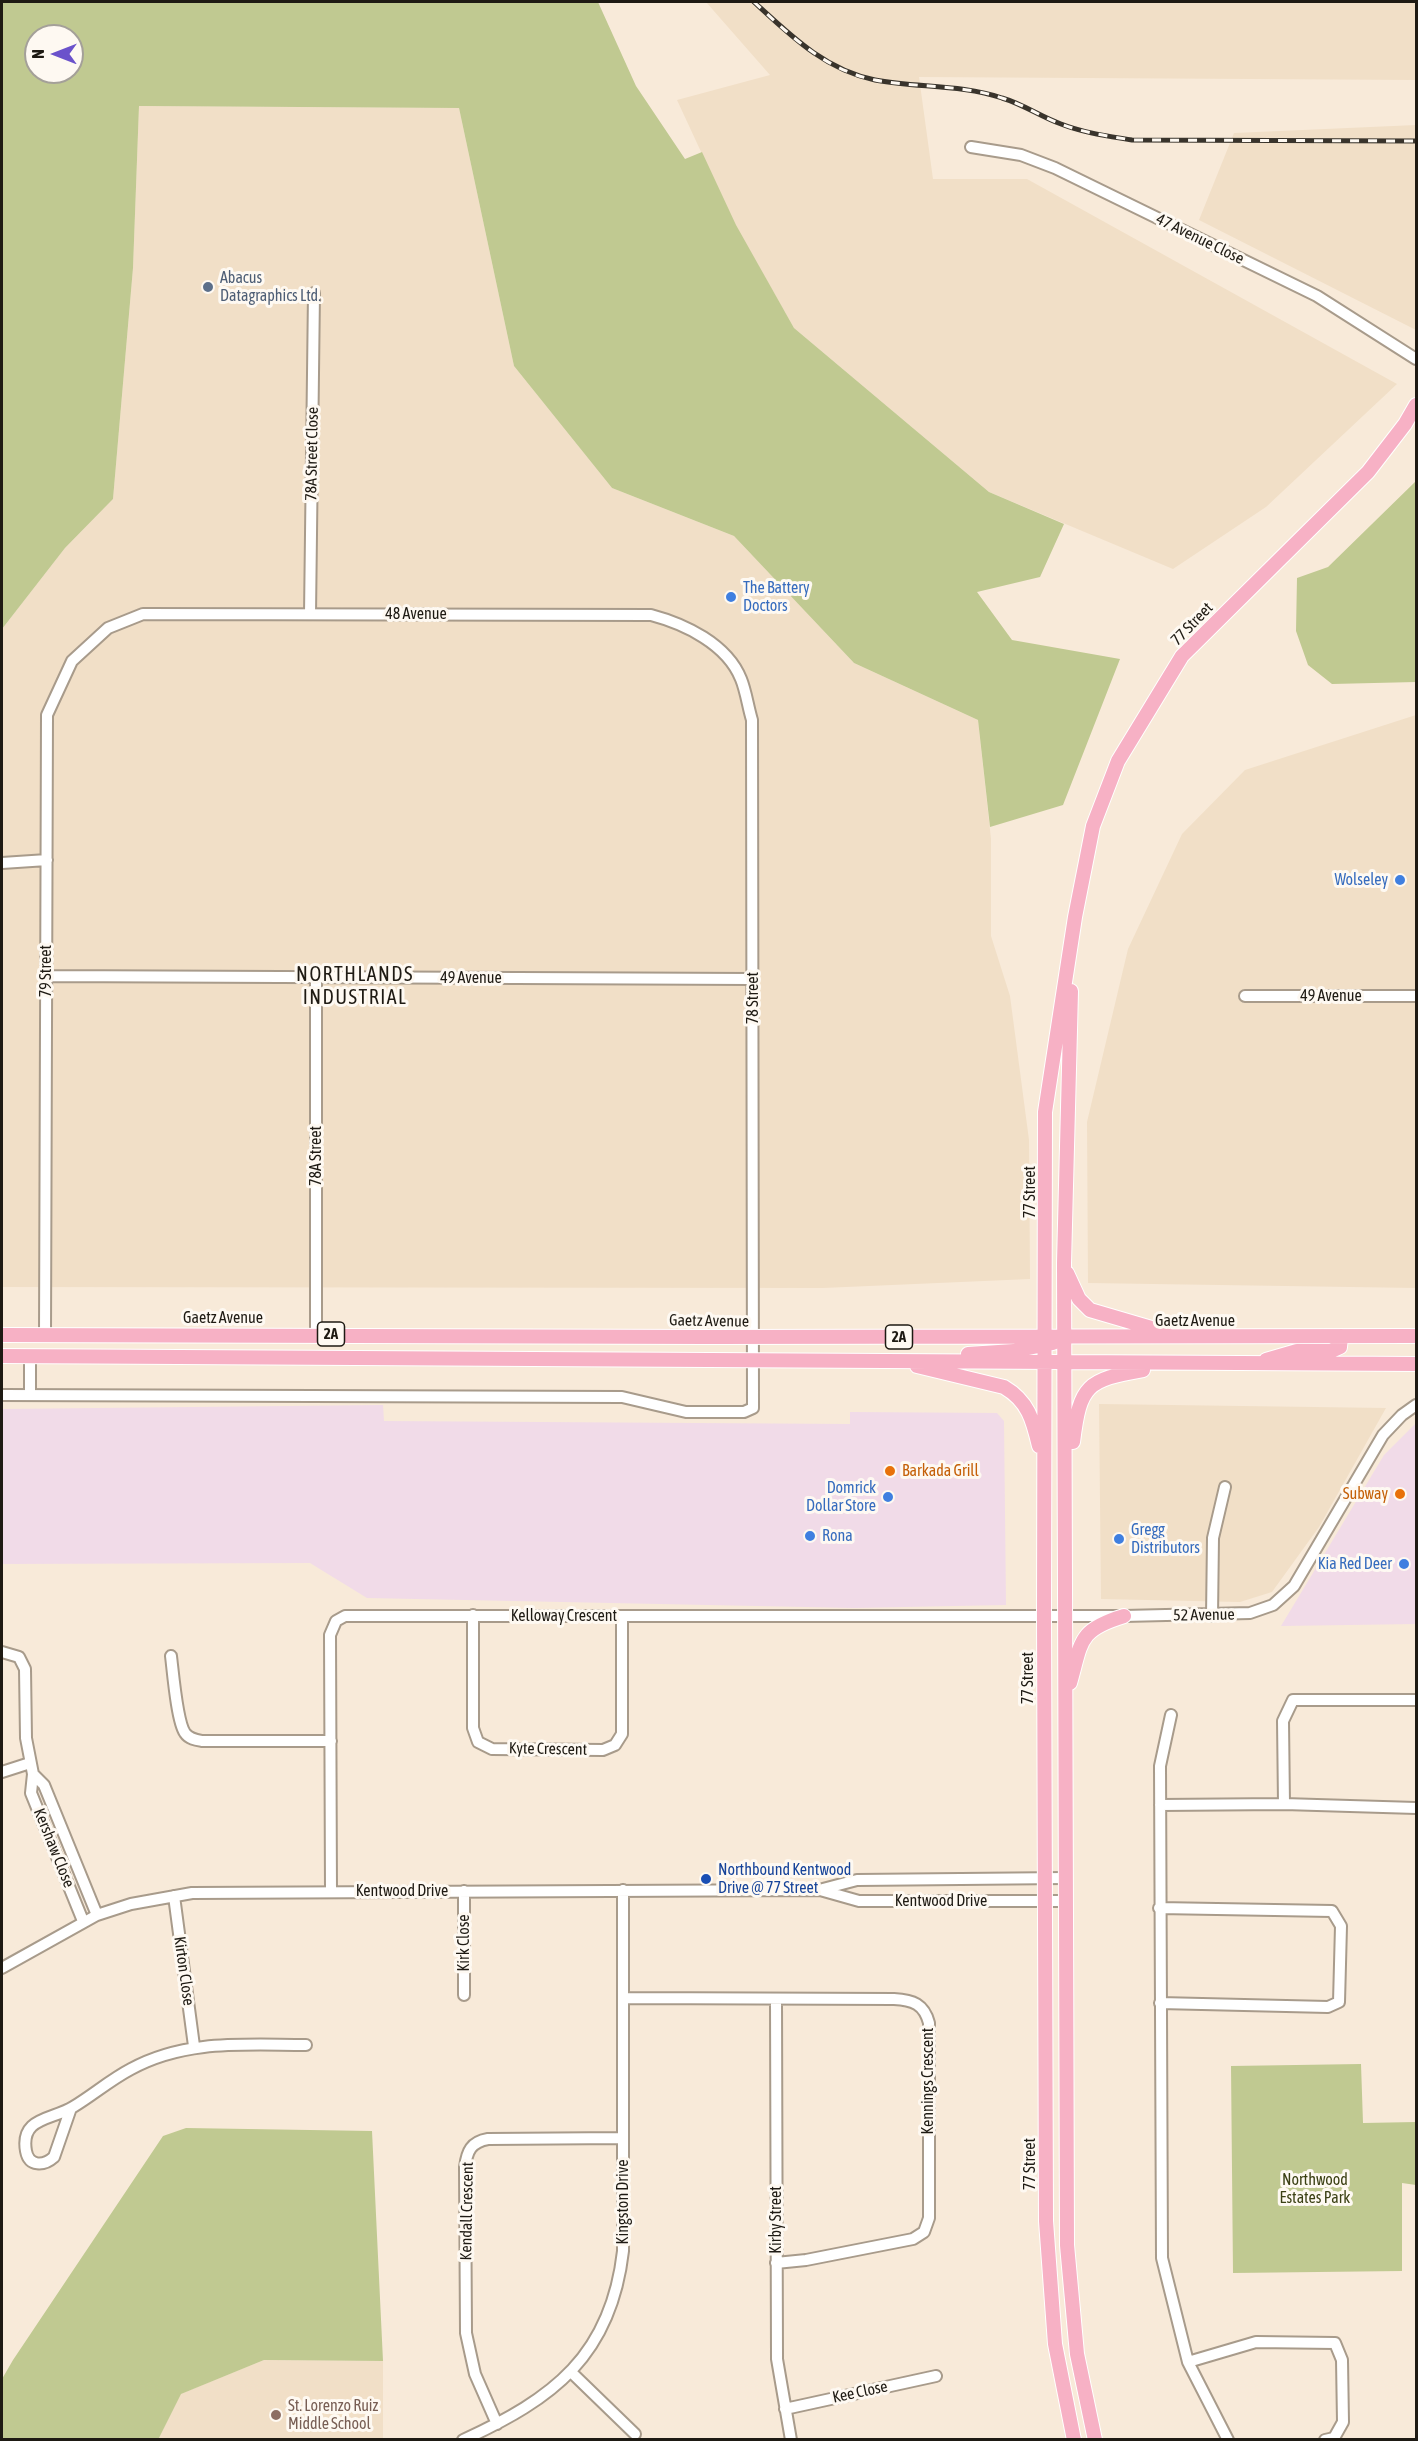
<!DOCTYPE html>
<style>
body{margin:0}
#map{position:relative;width:1418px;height:2441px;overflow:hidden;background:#f8ead9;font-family:"Asap Condensed",sans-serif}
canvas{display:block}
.frame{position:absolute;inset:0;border:3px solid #1e1a13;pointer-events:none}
.north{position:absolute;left:24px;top:24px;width:60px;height:60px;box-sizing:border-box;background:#fef9f2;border:2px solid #a4a099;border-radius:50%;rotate:270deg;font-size:16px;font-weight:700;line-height:24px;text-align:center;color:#1e1a13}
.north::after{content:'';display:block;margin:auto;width:21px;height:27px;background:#6b52cb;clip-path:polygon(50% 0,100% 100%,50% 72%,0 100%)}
</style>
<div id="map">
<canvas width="1418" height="2441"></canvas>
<div class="frame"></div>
<div class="north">N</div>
</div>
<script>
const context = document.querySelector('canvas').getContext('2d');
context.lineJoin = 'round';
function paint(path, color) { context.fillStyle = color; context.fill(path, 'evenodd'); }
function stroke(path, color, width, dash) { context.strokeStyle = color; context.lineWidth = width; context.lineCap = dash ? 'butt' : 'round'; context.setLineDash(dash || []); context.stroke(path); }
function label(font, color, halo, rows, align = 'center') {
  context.font = font + ' "Asap Condensed",sans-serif'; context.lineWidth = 6; context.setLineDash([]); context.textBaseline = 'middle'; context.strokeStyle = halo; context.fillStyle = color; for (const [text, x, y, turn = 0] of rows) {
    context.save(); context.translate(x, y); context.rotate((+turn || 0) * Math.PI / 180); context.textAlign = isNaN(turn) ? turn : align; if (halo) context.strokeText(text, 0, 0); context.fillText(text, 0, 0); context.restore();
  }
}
const commercial = new Path2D(`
 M383,1405L384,1421L850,1424V1412L997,1413L1004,1421L1006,1605L854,1608L367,1598L310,1563L2,1564V1409Z
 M1416,1423V1624L1281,1626L1384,1455Z`);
const built = new Path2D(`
 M706,2H1416V80L919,77L933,179H1027L1397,384L1266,507L1173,569L989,492L794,328L735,225L677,100L770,75Z
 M139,106L459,108L514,366L612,488L734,536L854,663L978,720L991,839V936L1010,996L1029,1140L1030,1279L823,1288L2,1287V629L65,548L113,499L133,268Z
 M1416,125V330L1199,220L1234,133Z
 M1416,715V1288L1088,1283L1087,1122L1128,949L1182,834L1245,770Z
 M1099,1404L1386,1408L1319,1527L1272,1592L1240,1602L1101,1599Z
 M264,2360L383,2361V2439L103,2440V2437L159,2438L180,2394Z`);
const green = new Path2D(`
 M2,2H598L636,86L685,159L702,152L736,225L794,328L989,492L1064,524L1040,577L977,592L1012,640L1120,659L1063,805L990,827L978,720L854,663L734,536L612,488L514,366L459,108L139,106L133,268L113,499L65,548L2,629ZM36,36H72V72H36Z
 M1416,481V682L1332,684L1308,665L1296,631L1297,578L1328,567Z
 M1361,2064L1363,2123L1416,2122V2185L1402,2183V2271L1233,2273L1231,2066Z
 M186,2128L372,2131L383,2361L264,2360L181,2394L159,2438L2,2439V2379L13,2360L163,2136Z`);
const minor = new Path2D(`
 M971,147L1021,155L1055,168L1317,296L1416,359
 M310,614L314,293
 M2,863L47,860
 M45,976L752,979
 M316,978V1334
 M1245,996H1416
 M30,1356V1395
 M2,1395L622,1397L686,1412H744L753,1408L752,720C748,707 746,691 741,679C727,644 685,624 651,615L143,614L108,628L72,661L47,715L45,1335
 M473,1615V1728L478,1742L492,1749L603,1750L615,1745L622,1734V1616
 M1212,1616L1213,1538L1225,1487
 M2,1652L19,1657L25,1669L26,1738L33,1774L31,1793L83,1921
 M171,1656C173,1672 177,1722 185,1733C189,1739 196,1740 202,1741H331
 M1171,1715L1160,1766L1162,2258L1188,2362L1228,2440
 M2,1772L30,1763
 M33,1774L44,1785L97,1915
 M1284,1804L1283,1721L1293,1700H1416
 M1160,1805L1284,1804L1416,1808
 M820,1890L859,1901H1065
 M464,1891V1995
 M331,1892L330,1635L336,1621L345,1616H1124L1250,1613L1273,1605L1294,1586L1383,1435L1402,1415L1416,1405
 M174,1896L194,2046
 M1159,1908L1332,1911L1341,1926L1339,2002L1328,2007L1160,2003
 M2,1968L97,1915L131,1904L192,1893L819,1890L857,1880L1065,1878
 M623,1998L894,1999C913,2000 924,2004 929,2023V2218L924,2232L913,2239L806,2260L776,2263
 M776,1999L777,2359L791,2440
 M71,2108L54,2157C44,2166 29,2167 26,2151C20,2117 52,2120 73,2107C93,2095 110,2080 131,2069C186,2039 245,2045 306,2045
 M1188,2362L1256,2342L1335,2343L1342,2360L1343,2422L1334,2438L1325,2440
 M571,2372L635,2434
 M785,2409L936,2376
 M497,2424L475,2374L466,2333L465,2167C467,2151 471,2142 488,2139L623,2138
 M463,2440C553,2399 611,2356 623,2251V1890`);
const major = new Path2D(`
 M1071,991L1064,1263L1067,2245L1077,2354L1095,2440
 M1067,1273L1079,1299L1090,1310L1165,1332
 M2,1335C473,1337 945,1338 1416,1336
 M968,1354L1014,1351L1053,1343
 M2,1356L1416,1364
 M1266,1360L1297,1351H1331L1340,1347L1341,1336
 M917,1366L1004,1387C1028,1401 1033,1420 1039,1446
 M1073,1442C1080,1385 1087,1380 1143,1370
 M1070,1683C1082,1641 1078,1630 1124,1616
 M1074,2440L1055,2344L1046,2221L1044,1615L1045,1112L1075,917L1093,826L1118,761L1182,656L1368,472L1405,424L1416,405`);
const rail = new Path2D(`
 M754,2C790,35 825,70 875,80C917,88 961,84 1002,98C1023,104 1041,117 1061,124C1084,133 1108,136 1132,140L1416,141`);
const markers = [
 [208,287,6,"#5c6f8a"],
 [731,597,6,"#3f7fe0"],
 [1400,880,6,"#3f7fe0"],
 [890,1471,6,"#e8710a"],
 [1400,1494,6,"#e8710a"],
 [888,1497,6,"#3f7fe0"],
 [810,1536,6,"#3f7fe0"],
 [1119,1539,6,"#3f7fe0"],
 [1404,1564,6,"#3f7fe0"],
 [706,1879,6,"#1a4fb4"],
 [276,2415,6,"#8d6e63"]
];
const shields = [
 [331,1334,27],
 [899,1337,27]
];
const shieldNames = [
 ["2A",331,1334],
 ["2A",899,1337]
];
const streetNames = [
 ["47 Avenue Close",1200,239,26],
 ["78A Street Close",312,454,-89],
 ["48 Avenue",416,614],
 ["77 Street",1192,624,-46],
 ["79 Street",46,971,-90],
 ["49 Avenue",471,978],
 ["49 Avenue",1331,996],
 ["78 Street",753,998,-90],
 ["78A Street",316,1156,-90],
 ["77 Street",1030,1192,-90],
 ["Gaetz Avenue",223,1318],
 ["Gaetz Avenue",709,1321,1],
 ["Gaetz Avenue",1195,1321],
 ["52 Avenue",1204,1615,-1],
 ["Kelloway Crescent",564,1616],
 ["77 Street",1028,1678,-90],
 ["Kyte Crescent",548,1749,1],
 ["Kershaw Close",54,1848,68],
 ["Kentwood Drive",402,1891],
 ["Kentwood Drive",941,1901],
 ["Kirk Close",464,1943,-90],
 ["Kirton Close",184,1971,82],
 ["Kennings Crescent",928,2081,-90],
 ["77 Street",1030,2164,-90],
 ["Kingston Drive",623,2202,-90],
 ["Kendall Crescent",467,2211,-89],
 ["Kirby Street",776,2220,-90],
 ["Kee Close",860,2392,-12]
];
const serviceNames = [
 ["Abacus",220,278],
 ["Datagraphics Ltd.",220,296]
];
const shopNames = [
 ["The Battery",743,588],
 ["Doctors",743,606],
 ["Wolseley",1388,880,"right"],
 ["Domrick",876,1488,"right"],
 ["Dollar Store",876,1506,"right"],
 ["Gregg",1131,1530],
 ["Distributors",1131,1548],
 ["Rona",822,1536],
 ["Kia Red Deer",1392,1564,"right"]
];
const foodNames = [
 ["Barkada Grill",902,1471],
 ["Subway",1388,1494,"right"]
];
const transitNames = [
 ["Northbound Kentwood",718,1870],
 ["Drive @ 77 Street",718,1888]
];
const parkNames = [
 ["Northwood",1315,2180],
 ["Estates Park",1315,2198]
];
const educationNames = [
 ["St. Lorenzo Ruiz",288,2406],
 ["Middle School",288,2424]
];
const quarterNames = [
 ["NORTHLANDS",355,975],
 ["INDUSTRIAL",355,998]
];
paint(commercial, '#f1dbe8');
paint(built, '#f1dfc7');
paint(green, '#c0c991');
stroke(minor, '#a89b8b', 14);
stroke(major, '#fff', 16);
stroke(minor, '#fff', 10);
stroke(major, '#f7b1c5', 14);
stroke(rail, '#39342c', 5);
stroke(rail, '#fef9f2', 3, [9]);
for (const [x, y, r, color] of markers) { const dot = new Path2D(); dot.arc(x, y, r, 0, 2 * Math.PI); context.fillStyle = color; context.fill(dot); stroke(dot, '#fef9f2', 2); }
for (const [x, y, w] of shields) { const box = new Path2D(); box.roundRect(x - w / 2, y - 12, w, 24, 4.5); context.fillStyle = '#fef9f2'; context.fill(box); stroke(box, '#1e1a13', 1.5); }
label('bold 15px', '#1e1a13', null, shieldNames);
label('16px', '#1e1a13', '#fef9f2', streetNames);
label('16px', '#4e5e75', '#fef9f2', serviceNames, 'left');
label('16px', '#366cbe', '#fef9f2', shopNames, 'left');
label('16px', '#c56008', '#fef9f2', foodNames, 'left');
label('16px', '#164399', '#fef9f2', transitNames, 'left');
label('16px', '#3b4014', '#fef9f2', parkNames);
label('16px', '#785e54', '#fef9f2', educationNames, 'left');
context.letterSpacing = '1.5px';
label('20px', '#1e1a13', '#fef9f2', quarterNames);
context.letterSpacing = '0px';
</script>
